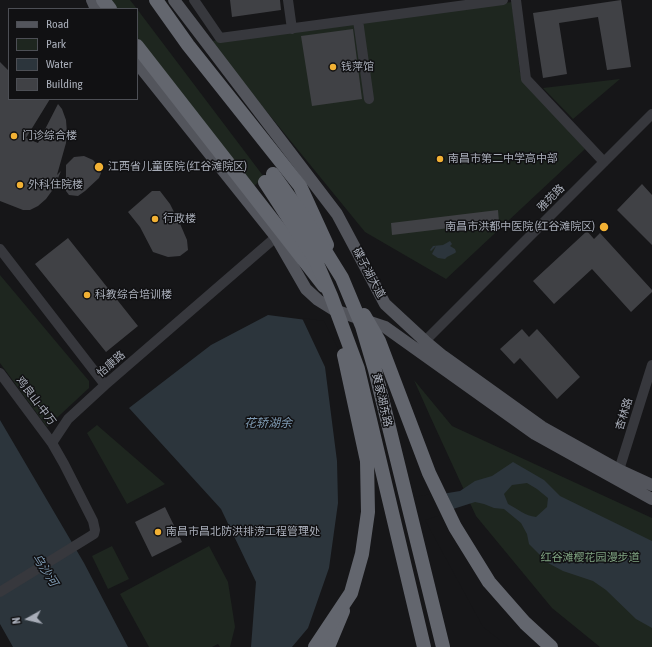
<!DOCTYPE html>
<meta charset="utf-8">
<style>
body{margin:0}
#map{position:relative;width:652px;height:647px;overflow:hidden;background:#161618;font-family:"Asap Condensed",sans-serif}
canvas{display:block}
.legend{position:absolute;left:8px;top:8px;width:130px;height:92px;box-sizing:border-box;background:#111113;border:1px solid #4d4f55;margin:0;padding:5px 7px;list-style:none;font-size:12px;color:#a8adb8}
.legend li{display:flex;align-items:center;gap:8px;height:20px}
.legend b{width:20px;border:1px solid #4d4f55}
.north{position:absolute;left:8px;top:599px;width:40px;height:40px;-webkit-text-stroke:3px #111113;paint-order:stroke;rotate:262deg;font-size:11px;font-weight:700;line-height:16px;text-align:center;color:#a8adb8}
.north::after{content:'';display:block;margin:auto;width:14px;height:18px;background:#a8adb8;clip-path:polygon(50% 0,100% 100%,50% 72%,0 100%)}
</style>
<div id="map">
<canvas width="652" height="647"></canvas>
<ul class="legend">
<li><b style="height:5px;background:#53555c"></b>Road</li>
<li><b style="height:11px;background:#1e261f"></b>Park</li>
<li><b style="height:11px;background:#2c353c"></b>Water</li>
<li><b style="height:11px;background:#404145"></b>Building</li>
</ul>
<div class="north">N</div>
</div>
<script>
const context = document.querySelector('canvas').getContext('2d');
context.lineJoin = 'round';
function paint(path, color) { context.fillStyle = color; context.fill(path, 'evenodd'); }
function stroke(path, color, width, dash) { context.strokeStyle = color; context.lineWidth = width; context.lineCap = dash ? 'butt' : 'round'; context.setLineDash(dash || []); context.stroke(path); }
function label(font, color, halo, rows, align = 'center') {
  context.font = font + ' "Asap Condensed","Noto Sans SC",sans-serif'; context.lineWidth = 3; context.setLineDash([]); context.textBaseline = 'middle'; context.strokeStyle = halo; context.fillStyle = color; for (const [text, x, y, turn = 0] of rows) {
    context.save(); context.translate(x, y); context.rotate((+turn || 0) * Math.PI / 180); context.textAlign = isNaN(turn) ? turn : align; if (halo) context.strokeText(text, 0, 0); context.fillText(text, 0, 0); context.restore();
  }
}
const green = new Path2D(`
 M108,0H130L137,9H115Z
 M512,2L520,73L585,149L446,279L365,232L249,90L212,41Z
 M137,9L264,177L253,187L137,37Z
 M620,79L573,119L543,88Z
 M0,275L89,381V388L47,427L0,363Z
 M414,380L452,426L652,518V647H600L552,608L476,516L430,416Z
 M97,425L165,484L127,504L87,433Z
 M112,546L129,579L108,589L92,556Z
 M209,546L228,582L235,627L230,647H220L218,644L212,647H149L120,594Z`);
const water = new Path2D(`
 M450,241L452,244L450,246L455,249L456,252L455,253L447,257L445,259L438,258L432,254L436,246L431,251L430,250L433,246L443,245Z
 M268,315L322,322L412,499L460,491L475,481L492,476L513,462L544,480L560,496L652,541V628L636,619L606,590L593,581L563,571L548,563L529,544L527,534L521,523L504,509L494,508L484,504L475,502L422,519L481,628L507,647H251L256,582L221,509L129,408L211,345ZM527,483L537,489L548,498L547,507L536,517C525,516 518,509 508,504L504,494L512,485Z
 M0,420L84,563L128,647H13L0,624Z`);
const pier = new Path2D(`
 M302,318L324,321L413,497L446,492L454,511L425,520L483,627L509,647H292L308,628L329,568L338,503L337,461L325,367Z`);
const building = new Path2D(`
 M230,0H280L281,10L232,17Z
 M621,0L631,67L607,70L598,17L559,23L567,74L543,78L533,13Z
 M353,29L362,99L312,106L301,36Z
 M0,62L9,71V99H50L26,138L38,143L58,104L62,109L66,120L67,133L66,143L57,175L61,171L54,188L46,199L38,206L30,210H23L0,201Z
 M84,156L93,160L100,168L101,173L99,178L85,191L78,196L69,195L66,191V165L74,157Z
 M642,184L652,195V245L617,210Z
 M152,191H160L170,204L181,226L187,240L188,250L180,256L168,257L153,252L140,227L128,212Z
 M498,210L499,222L392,235L391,223Z
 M587,231L594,239L600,233L652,290V292L631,312L592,269L554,304L533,281Z
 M68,238L138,326L106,352L35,264Z
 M522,329L529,337L537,329L580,377L557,399L520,358L514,364L500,349Z
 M165,507L182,542L152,557L135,522Z`);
const minor = new Path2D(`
 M194,0L220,38L503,0
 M288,0L292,29
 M516,0L526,79L604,162
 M358,20L369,99
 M0,249L105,385
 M420,346L652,114
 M0,373L52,443
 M619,470L652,365
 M0,592L94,534L95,530L93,521L64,464L52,443L68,419L105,385L276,237`);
const major = new Path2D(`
 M92,0L96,9
 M174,0L337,214L385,304L425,341L443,356L542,427L619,470L652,485
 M137,63L276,237L306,289L318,300L334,310L385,327L535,434L652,499`);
const highway = new Path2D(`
 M103,0L110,9
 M156,0L188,45L300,186L327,245
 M137,46L324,286
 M328,647L343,611`);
const highwayBridge = new Path2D(`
 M273,174L306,220L342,278L362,326L375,370L443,647
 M265,182L315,259L331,296L358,369L424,647
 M364,315L379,341L429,473L455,527L489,582L525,623L551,647
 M315,647L351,593L362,554L368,512L367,461L344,355`);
const markers = [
 [333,67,4,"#f2b134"],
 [14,136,4,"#f2b134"],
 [440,159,4,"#f2b134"],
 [99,167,5,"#f2b134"],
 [20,185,4,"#f2b134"],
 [155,219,4,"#f2b134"],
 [604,227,5,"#f2b134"],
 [87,295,4,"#f2b134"],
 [158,532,4,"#f2b134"]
];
const poiNames = [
 ["钱萍馆",341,67],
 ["门诊综合楼",22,136],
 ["南昌市第二中学高中部",448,159],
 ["江西省儿童医院 (红谷滩院区)",108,167],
 ["外科住院楼",28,185],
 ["行政楼",163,219],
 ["南昌市洪都中医院 (红谷滩院区)",595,227,"right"],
 ["科教综合培训楼",95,295],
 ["南昌市昌北防洪排涝工程管理处",166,532]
];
const streetNames = [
 ["雅苑路",551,198,-45],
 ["碟子湖大道",369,273,62],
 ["怡康路",111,364,-41],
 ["黄家湖东路",382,400,77],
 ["鸡良山-中万",36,401,53],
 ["杏林路",624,414,-73]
];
const parkNames = [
 ["红谷滩樱花园漫步道",590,558]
];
const waterNames = [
 ["花轿湖余",268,423],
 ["乌沙河",45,570,57]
];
paint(green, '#1e261f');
paint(water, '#2c353c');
paint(pier, '#161618');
paint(building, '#404145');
stroke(minor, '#37383d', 10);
stroke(major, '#53555c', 12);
stroke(highway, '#63666e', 14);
stroke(highwayBridge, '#63666e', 14);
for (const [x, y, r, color] of markers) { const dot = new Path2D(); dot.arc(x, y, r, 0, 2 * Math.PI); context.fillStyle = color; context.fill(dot); stroke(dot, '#111113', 1.5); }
label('11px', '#a8adb8', '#111113', poiNames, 'left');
label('11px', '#a8adb8', '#111113', streetNames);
label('11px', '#7fa381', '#111113', parkNames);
label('italic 12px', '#7f9bb3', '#111113', waterNames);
</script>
